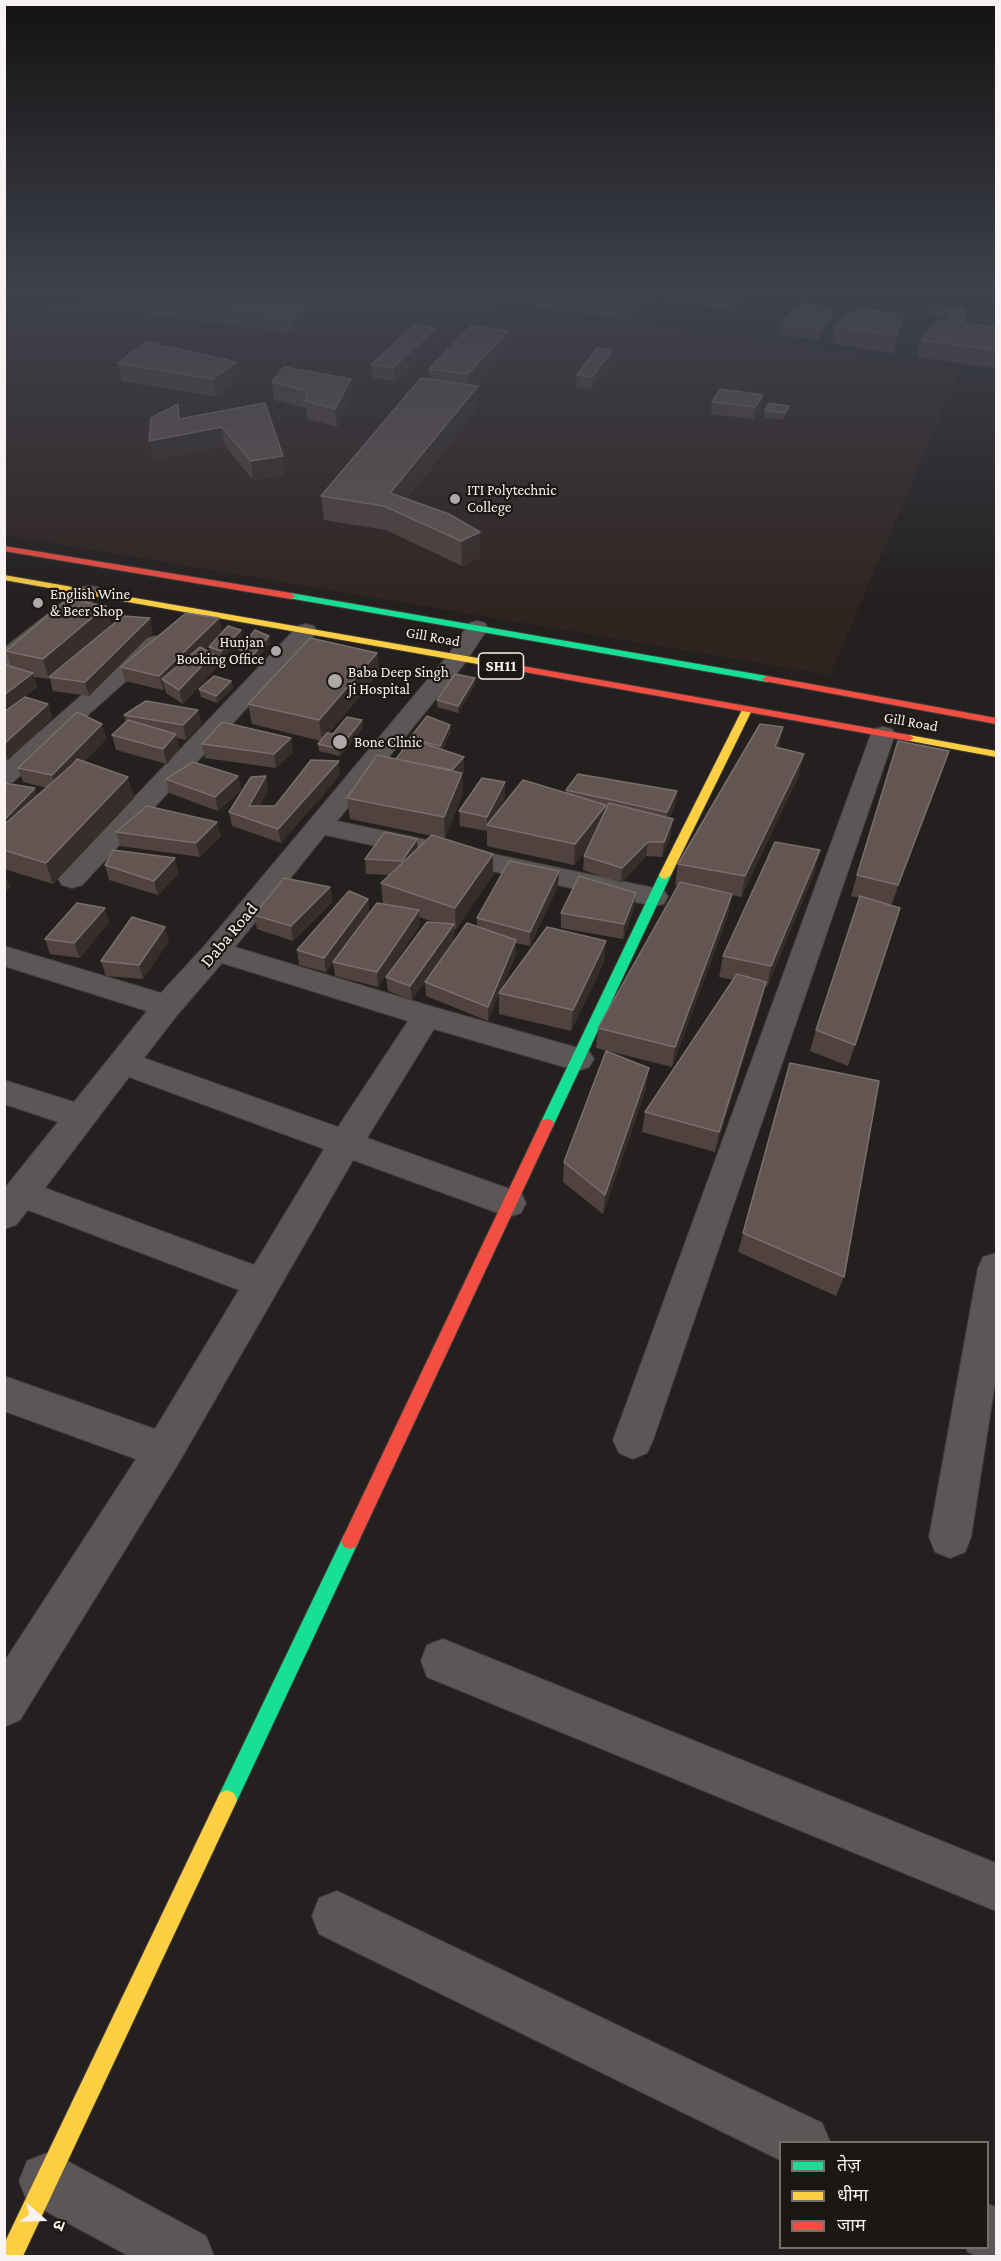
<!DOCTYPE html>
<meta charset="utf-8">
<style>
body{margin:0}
#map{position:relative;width:1001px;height:2261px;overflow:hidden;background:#24201f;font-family:"Crimson Pro","Noto Sans Devanagari",serif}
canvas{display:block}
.frame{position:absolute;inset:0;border:6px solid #f8f3f2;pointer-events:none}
.legend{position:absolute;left:779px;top:2141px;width:210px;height:108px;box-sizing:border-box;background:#1c1614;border:2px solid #746e6d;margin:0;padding:8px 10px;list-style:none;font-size:18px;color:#f8f3f2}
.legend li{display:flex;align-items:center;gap:12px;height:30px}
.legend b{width:30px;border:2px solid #746e6d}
.north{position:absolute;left:12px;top:2189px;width:60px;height:60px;-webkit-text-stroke:4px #1c1614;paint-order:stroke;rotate:110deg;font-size:16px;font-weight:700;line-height:24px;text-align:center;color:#f8f3f2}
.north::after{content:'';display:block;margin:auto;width:21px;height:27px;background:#f8f3f2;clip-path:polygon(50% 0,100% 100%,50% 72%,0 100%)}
</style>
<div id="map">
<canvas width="1001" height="2261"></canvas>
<div class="frame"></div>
<ul class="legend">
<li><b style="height:8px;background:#16e098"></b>तेज़</li>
<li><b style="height:8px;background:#ffcf43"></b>धीमा</li>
<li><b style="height:8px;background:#f24e42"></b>जाम</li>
</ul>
<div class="north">उ</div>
</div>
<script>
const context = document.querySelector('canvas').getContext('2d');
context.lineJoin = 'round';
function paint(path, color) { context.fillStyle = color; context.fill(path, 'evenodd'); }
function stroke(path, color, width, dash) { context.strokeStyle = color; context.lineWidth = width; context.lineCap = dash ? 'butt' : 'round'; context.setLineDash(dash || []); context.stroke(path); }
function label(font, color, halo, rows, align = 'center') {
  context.font = font + ' "Crimson Pro",serif'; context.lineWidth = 4.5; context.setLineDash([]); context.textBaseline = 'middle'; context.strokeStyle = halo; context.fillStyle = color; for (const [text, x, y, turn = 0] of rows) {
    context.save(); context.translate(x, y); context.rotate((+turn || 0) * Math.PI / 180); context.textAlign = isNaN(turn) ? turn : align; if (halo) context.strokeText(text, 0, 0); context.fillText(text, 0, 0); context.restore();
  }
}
const built = new Path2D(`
 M128,294H423L960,370L830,675L5,535V464L12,458L5,456V326L36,306Z`);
const street = new Path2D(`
 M90,586L98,587L101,592L98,597L12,664L4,666V648L82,587Z
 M477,621L485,623L488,628L465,663L337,821L654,888L664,890L668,897L664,904L654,906L325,835L235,947L430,1006L589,1051L594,1059L589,1067L578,1071L434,1029L367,1138L521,1193L526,1203L521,1213L509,1217L353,1160L178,1464L20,1720L4,1727V1662L136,1459L4,1411V1376L155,1429L239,1290L28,1210L16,1225L4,1229V1189L58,1122L4,1104V1080L74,1102L147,1011L4,966V946L161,993L206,944L449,654L469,623ZM222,963L408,1021L338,1127L144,1058L178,1014ZM129,1077L324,1149L254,1265L45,1188Z
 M306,624L314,626L317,631L314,636L82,885L72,888L62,885L58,879L62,873L298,626Z
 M155,636L163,638L166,643L163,648L13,782L4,784V763L147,638Z
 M883,727L892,729L895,734L653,1440L647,1453L633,1459L619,1453L613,1440L871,734L874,729Z
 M996,1253V1377L971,1537L965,1552L950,1558L935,1552L929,1537L978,1268L983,1257Z
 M443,1639L996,1863V1911L427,1677L421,1661L427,1645Z
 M337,1891L822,2123L830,2142H780V2160L319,1934L312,1916L319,1898Z
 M47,2153L67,2161L206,2236L214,2256H129L27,2201L19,2181L27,2161Z
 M988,2204L996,2207V2256H977L968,2252L966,2248H988Z`);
const fast = new Path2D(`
 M291,593L767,676L772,679L767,682L288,598L287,596Z
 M665,871L671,875L554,1124L552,1128H542L540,1124L659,875Z
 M350,1533L356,1535L359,1541L356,1547L234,1807L227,1810L220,1807L217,1800L220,1793L344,1535Z`);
const slow = new Path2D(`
 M4,575L483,659L488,662L483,665L4,580Z
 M747,707L752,710L671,875L665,879L661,878L659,875L742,710Z
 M909,735L996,751V757L905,740L904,738Z
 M227,1790L234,1793L237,1800L234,1807L23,2256H4V2244L220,1793Z`);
const jam = new Path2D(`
 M4,546L291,593L295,596L291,599L4,551Z
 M483,659L909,735L914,738L909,741L480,664V660Z
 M767,676L996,718V724L764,681L762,679Z
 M547,1119L552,1120L554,1124L356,1547L350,1549L344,1547L341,1541L344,1535L540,1124L542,1120Z`);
const wall = new Path2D(`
 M236,294L234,296L308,322L294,334L140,313L137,296Z
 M445,294H656L649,301L644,300V309L632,321Z
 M670,294H743L742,298L733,310L669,301Z
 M927,308L965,314L963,323L996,327V360L994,368L917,357L921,340L947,321L948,318L926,314Z
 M903,315L893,354L832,343L835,326Z
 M832,321L819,341L779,334L781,322Z
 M435,340L394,381L372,378L371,365Z
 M508,348L474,385L478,409L406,499L449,514L480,557L462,566L386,530L324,520L321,496L430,379L429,369Z
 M612,350V362L592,389L576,387L577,375Z
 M236,362L238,380L216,397L122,381L118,363Z
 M272,382L353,397L337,427L307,419L306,408L274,400Z
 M763,395L761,407L753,419L710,414L712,402Z
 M265,403L285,475L253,480L225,446L153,460L149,441L178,404L180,418Z
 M789,406L788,413L783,420L764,417L765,410Z
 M219,618L222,632L205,649L210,652L209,647L242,637L223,658L213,655L216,668L183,704L166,693L165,688L163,690L125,681L121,667Z
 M111,626L153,632L89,696L53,691L50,679L34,677L37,687L20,701L48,704L52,718L8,760L4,759V666H11L6,651Z
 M269,636L270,643L254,662L240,656L239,649Z
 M377,653L379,673L329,733L333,734L362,720L363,728L340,756L319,751L318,744L321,741L252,724L248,704Z
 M475,678V685L458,713L437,707V700Z
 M231,681L233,688L217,703L201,697L199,689Z
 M198,710L201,724L186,740L177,738L179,749L167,764L116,750L112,735L126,722L124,715Z
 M102,724L106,739L84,762L134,798L53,884L4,869V783L38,796L47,788L23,782L18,768Z
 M451,732L442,750L464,772L462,774L463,793L445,838L437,837L493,875L456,929H454V939L412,1000L388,991L386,977L437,923L419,917L420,925L378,987L335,976L333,963L326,972L299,965L297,950L368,899L369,913L383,904L381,883L390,875L366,874L365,859L417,849L432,836L350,819L347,798L396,759L410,740V738Z
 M202,744L293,752L276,768L205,758Z
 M779,748L799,775L741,897L732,895L728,915L672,1067L596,1048L598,1028L678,886L675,885L678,864Z
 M942,772L891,906L900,908L848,1066L810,1051L816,1030L860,898L851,896L857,875Z
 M340,775L281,843L232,826L229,812L268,790L260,806H275Z
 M238,776L241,790L218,811L169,793L166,779Z
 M566,790L675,806L669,818L671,834L662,857L646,856L621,883L583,870L584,856L588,846L574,865L487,846V831L460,826L459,811L505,797L495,815L566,793Z
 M116,832L221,836L200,857L120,846Z
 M105,865L179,873L158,895L109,880Z
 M559,871L558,886L530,946L516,943V954L500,992L604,962L571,1031L499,1014V993L488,1021L426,996L425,982L477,926V918Z
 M815,871L767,987L765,986L761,1003L715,1152L642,1132L645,1112L733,980L719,977L723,956Z
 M330,887L332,902L293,941L257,929L254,915Z
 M636,893L634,908L623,939L561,928V913Z
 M109,922L80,958L50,954L45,939Z
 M169,941L143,979L106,976L101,961Z
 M790,1063L844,1277L836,1296L738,1252Z
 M646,1089L603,1214L563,1182L564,1162Z`);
const shadedWall = new Path2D(`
 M639,294H645L644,309L632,321L634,300Z
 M650,294H656L649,301Z
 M738,294H743L742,298L733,310L735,298Z
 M306,305L308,322L294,334L292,317Z
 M834,309L832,321L819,341L821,329Z
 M903,315L899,332L893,354L897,336Z
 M435,328V340L394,381L393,368Z
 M508,331V348L468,392V374Z
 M612,350V362L592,389V377Z
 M236,362L238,380L216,397L213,379Z
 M351,379L353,397L337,427L335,409Z
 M478,386V409L396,511L390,493Z
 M763,395L761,407L753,419L755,407Z
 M178,404L181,423L222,427L225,446L153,460L149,441L179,419Z
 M789,406L788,413L783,420L785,413Z
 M283,456L285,475L253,480L251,461Z
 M480,532V557L462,566L461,541Z
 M106,606L112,626L49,677V680L43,659Z
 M150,618L153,632L89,696L85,682Z
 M219,618L222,632L169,683L162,679L165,688L163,690L159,676Z
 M241,630L242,637L223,658L221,651Z
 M269,636L270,643L254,662L253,655Z
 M377,653L379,673L322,741L319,720Z
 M213,654L216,668L183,704L179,690Z
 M33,673L37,687L4,713V695Z
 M475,678V685L458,713V706Z
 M231,681L233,688L217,703L216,696Z
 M48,704L52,718L8,760L4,751V744Z
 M198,710L201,724L186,740L183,725Z
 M362,720L363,728L340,756L339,749Z
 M102,724L106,739L56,790L52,775Z
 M450,725L451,732L440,753V746Z
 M783,727L779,748L775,747Z
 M176,734L179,749L167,764L163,749Z
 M291,738L293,752L276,768L274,754Z
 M949,751L942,772L891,906L898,885Z
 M804,754L799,775L741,897L745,876Z
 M464,757V772L462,774L463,793L445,838L444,817L452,770Z
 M339,761L340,775L281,843L278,829Z
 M238,776L241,790L218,811L215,797Z
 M266,776L268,790L252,820L249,806Z
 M128,777L134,798L53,884L46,863Z
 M505,782V797L490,826L487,825V831V817Z
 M35,788L40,803L4,840V820Z
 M677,791L675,806L665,827L667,812Z
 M606,805L604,825L574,865L575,844Z
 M673,819L671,834L662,857L664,842Z
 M217,822L221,836L200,857L196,843Z
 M417,839L418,854L404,876L402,861Z
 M648,842L646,856L621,883L622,868Z
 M820,850L815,871L767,987L771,966Z
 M493,854V875L456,929L455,908Z
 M175,858L179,873L158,895L154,881Z
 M559,871L558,886L530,946V932Z
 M4,873L11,887L4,894Z
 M330,887L332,902L293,941L291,926Z
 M636,893L634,908L623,939L624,924Z
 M732,894L728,915L672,1067L675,1047Z
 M368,899L369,914L326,972L324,958Z
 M105,908L109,922L80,958L74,943Z
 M419,910L420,925L378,987L377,972Z
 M454,924V939L412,1000L410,986Z
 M165,927L169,941L143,979L139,965Z
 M516,940V954L488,1021V1007Z
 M606,941L604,962L571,1031L573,1010Z
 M766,982L761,1003L715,1152L719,1132Z
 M649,1068L646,1089L603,1214L605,1195Z`);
const building = new Path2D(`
 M140,294H220L306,305L292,317L137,296Z
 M593,294H639L634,300Z
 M704,294H738L735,298Z
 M800,303L834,309L821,329L781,322Z
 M929,305L963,309L965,314L927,308Z
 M857,308L903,315L897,336L835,326Z
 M950,315L965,317L963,323L947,321Z
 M938,320L996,327V350L921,340Z
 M414,325L435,328L393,368L371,365Z
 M471,326L508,331L468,374L429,369Z
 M146,342L236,362L213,379L118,363Z
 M597,348L612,350L592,377L577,375Z
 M284,367L351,379L335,409L305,401L307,391L272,382Z
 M421,378L478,386L390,493L449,514L480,532L461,541L384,506L321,496Z
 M720,389L763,395L755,407L712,402Z
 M265,403L283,456L251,461L222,427L149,441L151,418L178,404L179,419Z
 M769,403L789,406L785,413L765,410Z
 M67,599L106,606L43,659L6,651Z
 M186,613L219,618L159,676L121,667Z
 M123,616L150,618L85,682L49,677Z
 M228,626L241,630L221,651L209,647Z
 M255,630L269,636L253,655L239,649Z
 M310,638L377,653L319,720L248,704Z
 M200,647L213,654L179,690L162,679Z
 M6,665L33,673L4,695V666Z
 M455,674L475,678L458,706L437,700Z
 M214,676L231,681L216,696L199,689Z
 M25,697L48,704L4,744V712Z
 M146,701L198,710L183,725L124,715Z
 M77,712L102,724L52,775L18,768Z
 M427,716L450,725L440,746L410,738Z
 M347,717L362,720L339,749L318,744L327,733L333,734Z
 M128,720L176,734L163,749L112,735Z
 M222,722L291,738L274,754L202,744Z
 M760,724L783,727L775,747L804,754L745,876L678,864Z
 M411,739L464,757L452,770L396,759Z
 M898,741L949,751L898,885L857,875Z
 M377,755L462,773L444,817L347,798Z
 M77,759L128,777L46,863L4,850V825L73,764Z
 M311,760L339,761L278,829L229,812L251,777L266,776L249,806H275Z
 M193,762L238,776L215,797L166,779Z
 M578,774L677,791L667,812L566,790Z
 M482,778L505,782L487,817L459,811Z
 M523,780L606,805L575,844L487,825Z
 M4,783L35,788L4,820Z
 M609,803L673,819L664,842H648L622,868L584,856Z
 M147,806L217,822L196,843L116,832Z
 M385,832L417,839L402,861L365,859Z
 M432,835L493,854L455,908L381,883Z
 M775,842L820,850L771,966L723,956Z
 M113,850L175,858L154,881L105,865Z
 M509,861L559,871L530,932L477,918Z
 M579,876L636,893L624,924L561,913Z
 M284,878L330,887L291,926L254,915Z
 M680,882L732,894L675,1047L598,1028Z
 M349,891L368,899L324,958L297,950Z
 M860,896L900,908L855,1045L816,1030Z
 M77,903L105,908L74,943L45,939Z
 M377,903L419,910L377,972L333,962Z
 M132,917L165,927L139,965L101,961Z
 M427,922L454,924L410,986L386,977Z
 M467,923L516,940L488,1007L425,982Z
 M547,927L606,941L573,1010L499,993Z
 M737,974L766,982L719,1132L645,1112Z
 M606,1051L649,1068L605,1195L564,1162Z
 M790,1063L879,1081L844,1277L743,1233Z`);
const markers = [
 [455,499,6,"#aea9a8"],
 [38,603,6,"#aea9a8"],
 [276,651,6,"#aea9a8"],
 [335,681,8,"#aea9a8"],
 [340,742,8,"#aea9a8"]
];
const farPoinames = [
 ["ITI Polytechnic",467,490],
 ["College",467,507],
 ["English Wine",50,594],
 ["& Beer Shop",50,611],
 ["Hunjan",264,642,"right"],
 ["Booking Office",264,659,"right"],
 ["Baba Deep Singh",348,672],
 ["Ji Hospital",348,689],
 ["Bone Clinic",354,742]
];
const farStreetnames = [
 ["Gill Road",433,637,10],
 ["Gill Road",911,722,10]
];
const shields = [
 [501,666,45]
];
const shieldNames = [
 ["SH11",501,666]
];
const streetNames = [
 ["Daba Road",229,935,-50]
];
paint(built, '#302421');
stroke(street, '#403c3b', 2);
stroke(fast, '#403c3b', 2);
stroke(slow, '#403c3b', 2);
stroke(jam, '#403c3b', 2);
paint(street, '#5b5756');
paint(fast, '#16e098');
paint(slow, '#ffcf43');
paint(jam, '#f24e42');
paint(wall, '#50423f');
paint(shadedWall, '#372d2a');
paint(building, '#625552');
stroke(building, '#796e6b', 1.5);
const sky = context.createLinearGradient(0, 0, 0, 610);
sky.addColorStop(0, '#141211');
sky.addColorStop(0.48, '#3f424d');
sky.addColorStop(1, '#3f424d00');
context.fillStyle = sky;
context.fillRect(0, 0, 1001, 610);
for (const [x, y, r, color] of markers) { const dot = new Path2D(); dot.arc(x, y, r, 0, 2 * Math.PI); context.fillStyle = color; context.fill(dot); stroke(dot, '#1c1614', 2); }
label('15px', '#f8f3f2', '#1c1614', farPoinames, 'left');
label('15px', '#f8f3f2', '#1c1614', farStreetnames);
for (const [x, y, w] of shields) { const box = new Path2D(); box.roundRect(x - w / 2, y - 13, w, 26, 4.5); context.fillStyle = '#1c1614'; context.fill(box); stroke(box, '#f8f3f2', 1.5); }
label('bold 16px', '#f8f3f2', null, shieldNames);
label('18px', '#f8f3f2', '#1c1614', streetNames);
</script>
